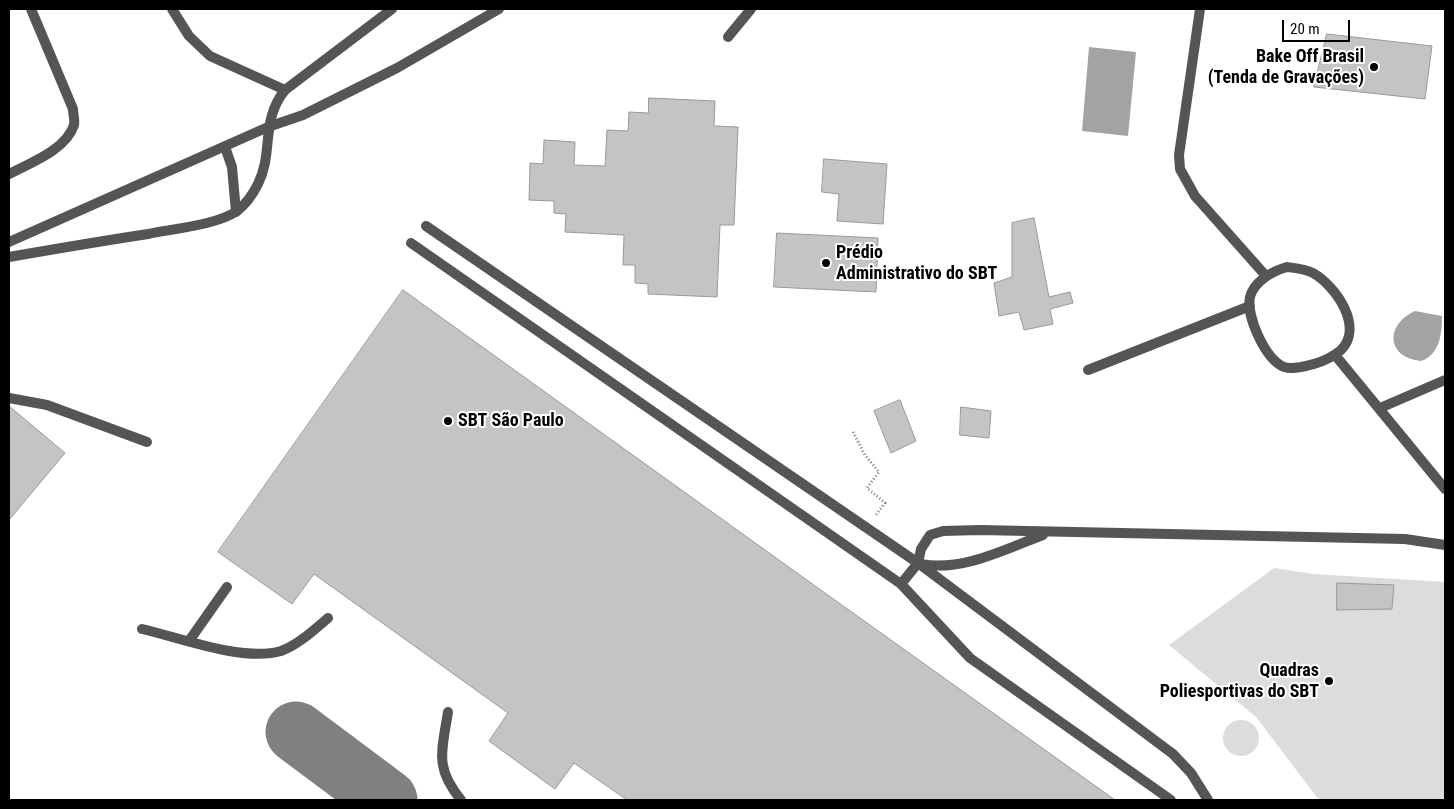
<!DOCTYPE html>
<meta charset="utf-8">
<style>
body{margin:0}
#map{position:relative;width:1454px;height:809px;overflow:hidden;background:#fff;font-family:"Roboto Condensed",sans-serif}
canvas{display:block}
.frame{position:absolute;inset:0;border:10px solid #000;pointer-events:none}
.scale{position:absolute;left:1282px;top:20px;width:68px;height:22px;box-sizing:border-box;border:2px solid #000;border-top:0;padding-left:6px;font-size:15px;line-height:18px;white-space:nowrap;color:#000;-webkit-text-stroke:4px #fff;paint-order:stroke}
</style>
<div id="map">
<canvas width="1454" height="809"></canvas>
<div class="frame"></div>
<div class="scale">20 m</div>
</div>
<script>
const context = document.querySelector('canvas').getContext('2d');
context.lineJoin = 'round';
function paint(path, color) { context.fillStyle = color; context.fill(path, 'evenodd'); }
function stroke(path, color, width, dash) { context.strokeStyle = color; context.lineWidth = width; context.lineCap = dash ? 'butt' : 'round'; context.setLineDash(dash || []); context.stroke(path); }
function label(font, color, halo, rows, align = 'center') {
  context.font = font + ' "Roboto Condensed",sans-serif'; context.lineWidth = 4; context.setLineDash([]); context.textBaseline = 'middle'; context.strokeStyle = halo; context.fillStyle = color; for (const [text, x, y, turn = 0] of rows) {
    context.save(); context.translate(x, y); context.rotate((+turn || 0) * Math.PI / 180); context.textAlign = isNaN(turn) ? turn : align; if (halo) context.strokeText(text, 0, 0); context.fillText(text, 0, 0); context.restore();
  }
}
const green = new Path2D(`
 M1274,568L1313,574L1445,582V800H1319L1256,717L1169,645Z
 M1223 738a18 18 0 1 1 36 0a18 18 0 1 1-36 0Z`);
const water = new Path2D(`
 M1089,47L1136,52L1128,136L1082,131Z
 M1415,311L1442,316C1442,333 1440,355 1421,361C1387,358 1384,325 1415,311Z`);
const taxiway = new Path2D(`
 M296,732L387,800`);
const building = new Path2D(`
 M1327,34L1432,46L1425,99L1314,87Z
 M649,98L715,101L714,126L738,127L734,225H720L717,297L648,294V284L635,283V265H623L624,235L565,232L566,214L554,213V201L529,200L530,163L543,164L544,140L575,142L574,165L605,166L607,130L628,131L629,112L648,113Z
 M824,159L887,164L883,224L837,221L839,194L822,192Z
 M1034,218L1049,297L1070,292L1073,303L1050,309L1053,324L1024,330L1019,312L999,316L994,283L1012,277V223Z
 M777,233L878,238L876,292L774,287Z
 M403,290L804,578L1115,800H627L574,763L555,789L489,741L508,713L314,574L292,604L218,552Z
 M900,400L916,441L891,453L874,411Z
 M9,406L65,453L9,520Z
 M961,407L991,411L989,438L960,435Z
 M1337,583L1394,585L1392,609L1337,610Z`);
const path = new Path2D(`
 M853,432L865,455L879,472L867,488L885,503L876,515`);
const lane = new Path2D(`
 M172,9L189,36L210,56L285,90
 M1200,9L1179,155L1180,169L1195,196L1266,276
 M728,37L751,9
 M9,174C30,163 66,150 74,125C75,120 73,114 73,109L31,9
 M426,226L918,563L1173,754L1191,773L1208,800
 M411,243L901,584L970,658L1171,800
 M1287,267C1296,268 1306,269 1313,273C1336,286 1364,327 1341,350C1333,357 1324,361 1314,364C1304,366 1294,370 1284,367C1265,359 1246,316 1250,297C1254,281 1273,271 1287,267Z
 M1335,355L1445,489
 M1088,370L1250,306
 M9,398L47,405L147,442
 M1380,408L1445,380
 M921,564C962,572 1005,549 1043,535
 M901,584L918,563L921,549L930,535L943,531L980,530L1405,539L1445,545
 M142,629C181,638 243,662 281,651C298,645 315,629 328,618
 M189,641L227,587
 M448,712C442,751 434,767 461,800`);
const street = new Path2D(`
 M225,147L232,167L236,212
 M9,242L268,127L303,115L397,68L499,9
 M9,257C55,249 102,241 148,234C172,229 217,225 237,211C246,204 253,194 258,184C274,152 260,121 285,90L392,9`);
const markers = [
 [1374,67,5,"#000"],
 [826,263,5,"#000"],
 [448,421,5,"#000"],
 [1329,681,5,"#000"]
];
const poiNames = [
 ["Bake Off Brasil",1364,57],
 ["(Tenda de Gravações)",1364,78],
 ["Prédio",836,253,"left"],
 ["Administrativo do SBT",836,274,"left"],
 ["SBT São Paulo",458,421,"left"],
 ["Quadras",1319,671],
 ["Poliesportivas do SBT",1319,692]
];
paint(green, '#dcdcdc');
paint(water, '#a3a3a3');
stroke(taxiway, '#808080', 61);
paint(building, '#c4c4c4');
stroke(building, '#999', 1);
stroke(path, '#777', 3, [1, 2.5]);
stroke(lane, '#555', 10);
stroke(street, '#555', 10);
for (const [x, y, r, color] of markers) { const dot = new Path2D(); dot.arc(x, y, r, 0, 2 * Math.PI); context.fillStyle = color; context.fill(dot); stroke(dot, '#fff', 2); }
label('bold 18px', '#000', '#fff', poiNames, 'right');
</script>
